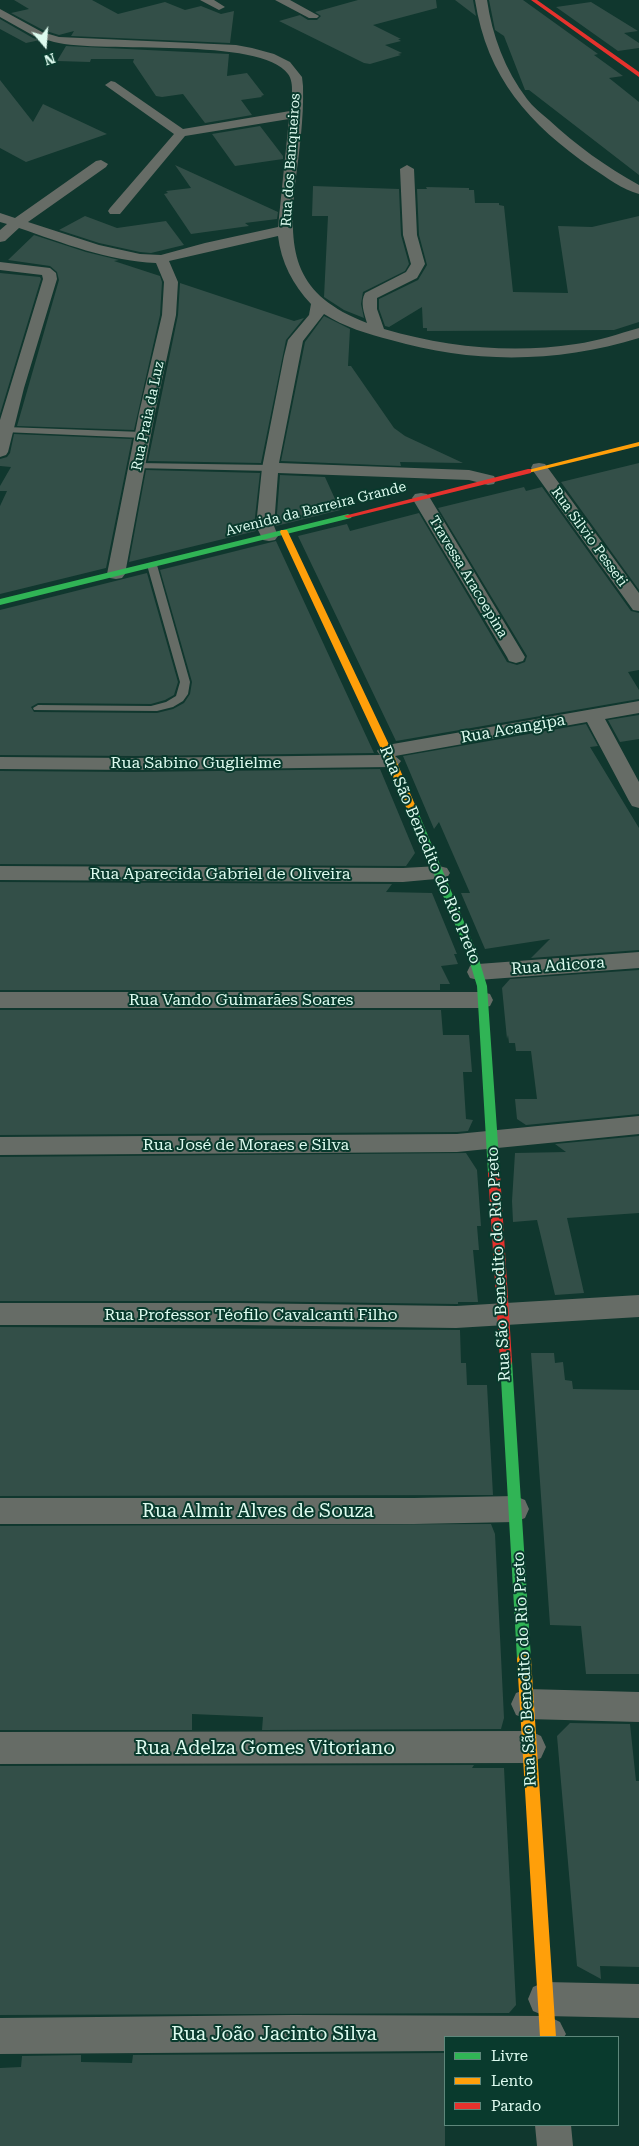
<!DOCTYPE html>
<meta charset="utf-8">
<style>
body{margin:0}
#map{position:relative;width:639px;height:2146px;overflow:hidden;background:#10372e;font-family:"Roboto Serif",serif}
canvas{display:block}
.legend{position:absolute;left:444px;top:2036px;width:175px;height:90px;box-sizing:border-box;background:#093a2d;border:1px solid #5e877b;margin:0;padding:6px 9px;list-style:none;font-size:15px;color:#ddfbef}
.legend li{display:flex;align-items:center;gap:10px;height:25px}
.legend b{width:25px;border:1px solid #5e877b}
.north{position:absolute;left:20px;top:20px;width:50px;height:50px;-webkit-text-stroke:4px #093a2d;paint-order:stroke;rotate:162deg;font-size:14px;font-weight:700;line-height:20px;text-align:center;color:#ddfbef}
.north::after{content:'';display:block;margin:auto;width:18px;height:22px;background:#ddfbef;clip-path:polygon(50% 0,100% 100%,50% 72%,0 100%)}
</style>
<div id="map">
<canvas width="639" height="2146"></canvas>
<ul class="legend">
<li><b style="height:6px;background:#30b455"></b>Livre</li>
<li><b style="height:6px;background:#ff9f0a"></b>Lento</li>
<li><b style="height:6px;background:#e5322d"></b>Parado</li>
</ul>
<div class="north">N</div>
</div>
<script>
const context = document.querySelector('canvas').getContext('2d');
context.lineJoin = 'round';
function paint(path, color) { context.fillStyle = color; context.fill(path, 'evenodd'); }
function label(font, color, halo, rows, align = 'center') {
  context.font = font + ' "Roboto Serif",serif'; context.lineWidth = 4; context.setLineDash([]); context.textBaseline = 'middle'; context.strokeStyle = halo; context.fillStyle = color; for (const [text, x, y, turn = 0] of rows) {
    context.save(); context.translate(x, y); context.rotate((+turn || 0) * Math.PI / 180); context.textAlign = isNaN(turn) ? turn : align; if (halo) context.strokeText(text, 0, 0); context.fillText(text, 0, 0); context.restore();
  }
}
const building = new Path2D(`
 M14,0H92L118,14L165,2L185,10L201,6L221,14L234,11L230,43L71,36L74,31L59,35L43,30L11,13L29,9Z
 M358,0H436L437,8L373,25L401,39H398L401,41L385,45L402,53L398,54L401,55L370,64L364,63L279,21L300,15L308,20H317L321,16L315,12Z
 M455,0H473L476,16Z
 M489,0H523L598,54L594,55L623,76L609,78L639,102V175L529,90H525L504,36L495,30Z
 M591,2L638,31L624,33L639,43V48L618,51L556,7Z
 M0,19L33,38L40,40L26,43L0,29Z
 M66,46L229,54L227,76L247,73L264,95L261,96L262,97L241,100L252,115L205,123L183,94L162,97L156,96L133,62L134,59H91L90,62L57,61Z
 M0,80L33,122L43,104L107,134L26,162L0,148Z
 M260,126L283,156V159L235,166L212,134Z
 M175,165L278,212L277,219L245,223L249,226L191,234L164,194L168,193L166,191L191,188Z
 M313,186L399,189L401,235L409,264L405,271L363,292L361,304L364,318L344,310L324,297L328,216H312Z
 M426,187L469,188V190H474L475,203H499V205L504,206L513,292L568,293L558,226L592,227L639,216V322L614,330L427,331V328H423L422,307L389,327L385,326L379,309V299L418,280L427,265L419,235L417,189H427Z
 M85,216L117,228L166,221L184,245L151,253L140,252L99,243L59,230Z
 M34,235L86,252L119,260L114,261L160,276L162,282L160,315L134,430L17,426L59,280L57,272L50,266L8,260Z
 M0,273L40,277L41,279L0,414Z
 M180,283L294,321L304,318L286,340L261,463L148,461L178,315Z
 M324,316L350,329L348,366H351L394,428L405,436L463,463L400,462L401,466L281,461L305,342Z
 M14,434L132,439L106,568L0,594V506L7,491H0V486L11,467L0,466V459L7,457L10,453Z
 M639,463V590L561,482Z
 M146,470L260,473L254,526L256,531L129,562Z
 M280,475L325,477L340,510L276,526Z
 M524,487L526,491L542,487L631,611L639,613V670L628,672L639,690V699L396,741L298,536L347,524L350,531L419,513L507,662L517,665L525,662L527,656L438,508Z
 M276,541L374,753L134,756L0,755V610L147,573L178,682L174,695L165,700L151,704L38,703L31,707L34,712L157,713L173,709L184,703L190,694L192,682L160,570Z
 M639,715V739L620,742L608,720Z
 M586,724L598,746L590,747L639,828V950L531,958L550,939L485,949L461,893H470L439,822L434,829L403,756Z
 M380,769L415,853L406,866L0,864V771L134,772Z
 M0,882L392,884L386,892L432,893L457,954H454L458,964L441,966L450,984H440V990H0Z
 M639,970V1114L526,1125L517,1119L515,1099H537L531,1051H516L515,1043H509L508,1035L507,1039L502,988L510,979Z
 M0,1010H441L443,1035H469L472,1072H463L466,1119L473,1120L468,1131L457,1132L0,1135Z
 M639,1136V1213L567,1218L584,1293L555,1295L537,1220L513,1222L512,1201L515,1153L566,1152L555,1144Z
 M466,1153L477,1170L481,1226H477L479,1250H473L478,1302H458V1304H456L238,1301H0V1157Z
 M0,1327L460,1330L461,1363H466L467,1385H487L493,1495L0,1496Z
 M531,1353H554L555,1363L563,1362L565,1380L572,1381L573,1389L639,1390V1674H586L581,1626L550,1625Z
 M491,1524L495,1534L504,1718L501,1729L262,1730L263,1717L192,1714V1730H0V1526Z
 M570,1723L630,1724L636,1781H639V1967L600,1966L601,1979L577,1966L557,1736Z
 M474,1765L472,1768H504L516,2005L509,2013L0,2015V1766Z
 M445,2053V2146H0V2068L21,2067L22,2056L81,2055V2062L132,2063L133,2055Z`);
const lane = new Path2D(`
 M6,427L143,432L147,435L143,438L3,432L2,430Z
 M137,463L270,465L274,468L270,471L134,468L133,466Z
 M152,562L157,565L190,682L188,694L183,701L173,707L157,711L34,710L33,708L38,705L151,706L166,702L176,696L180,682L147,565Z`);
const street = new Path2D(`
 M200,0H214L225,7L219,10Z
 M275,0H290L319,16L317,18H309Z
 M475,0H487C492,35 505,70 527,99C533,107 541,113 549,120C576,145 606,167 639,185V194C623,190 606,177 592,168C529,124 487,78 475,0Z
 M0,9L42,32L59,37L236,45L252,48L274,54L290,62L302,77L303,86C304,119 299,153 295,185C288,255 295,295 367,323C364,313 360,302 365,293L406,272L411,264L403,235L400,169L407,165L414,169L417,235L425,264L417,278L377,298V309L384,329C446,347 511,354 576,344C598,341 618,334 639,328V338C558,363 473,364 391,340C368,334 344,327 324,314L303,341L279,463L469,470L494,476L496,480L494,484L488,485L469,480L278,473L274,526L278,536L275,540L269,541L263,540L256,526L262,468L284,356L288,340L309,315L311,304C293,285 281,262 278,236L169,261L178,282L176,315L155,413L125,574L122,578L116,579L110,578L107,574L139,413L162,315L164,282L156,263C108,261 63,243 19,228L5,241L0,242V230L7,224L0,222V213L15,218L96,161L101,160L108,164L106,167L28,222L99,245L140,254L161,255L205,243L278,227L289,119L185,136L120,214H110L108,211L110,208L174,134L105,85L111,81L115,82L183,129L290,111C291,101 295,83 288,74C261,36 102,54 54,42L34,36L0,17Z
 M0,262L50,268L56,273L57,279L24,388L8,452L6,455L0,457V420L43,279L42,275L0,270Z
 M539,463L545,464L639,593V611L633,610L531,468L533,464Z
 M421,493L427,494L430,498L525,657L523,661L516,663L509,661L507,657L412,498L415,494Z
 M639,701V713L605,719L639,782V808L632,806L629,801L587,722L395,756L401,761L398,765L391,767L134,770L0,769V757L134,758L380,755L377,751L380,747L387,745Z
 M0,866L403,868L439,866L447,868L450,873L447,878L403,882L0,880Z
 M639,952V968L478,980L470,978L467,972L470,966L478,964Z
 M0,992H482L490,994L493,1000L490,1006L482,1008H0Z
 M639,1116V1134L457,1152L0,1155V1137L457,1134Z
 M639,1295V1317L456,1328L238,1325H0V1303H238L456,1306Z
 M515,1496L525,1500L529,1509L525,1518L515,1522L414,1524H0V1498H414Z
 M527,1689L639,1692V1722L527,1719L516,1715L511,1704L516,1693Z
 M530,1731L541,1736L546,1747L541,1758L530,1763L0,1764V1732Z
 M545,1982L639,1984V2018L545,2016L533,2011L528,1999L533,1987Z
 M293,2015L548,2016L560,2022L566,2034L564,2037H445V2051L0,2054V2018Z
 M535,2125H571L573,2146H537Z`);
const fast = new Path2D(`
 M348,514L352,516L351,518L0,605V599Z
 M411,804L416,807L477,953L487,986L500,1173L498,1176H490L488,1173L477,986L467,953L406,807Z
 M506,1356L511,1357L512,1361L531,1659L529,1664L524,1666L519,1664L517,1659L500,1361L501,1357Z`);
const slow = new Path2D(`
 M639,442V446L528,473L524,471Z
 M281,530H287L288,532L392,751L416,807L414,809H408L406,807L382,751L280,532Z
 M524,1652L529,1654L531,1659L556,2037H540L517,1659L519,1654Z`);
const jam = new Path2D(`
 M531,0H537L639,72V77Z
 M528,469H531V473L348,518L344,516Z
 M494,1168L498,1170L500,1173L512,1361L511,1365L506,1366L501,1365L500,1361L488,1173L490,1170Z`);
const farStreetnames = [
 ["Rua dos Banqueiros",291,160,-86],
 ["Rua Praia da Luz",148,416,-78],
 ["Avenida da Barreira Grande",316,509,-14],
 ["Rua Silvio Pesseti",589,537,54],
 ["Travessa Aracoepina",468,577,59]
];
const streetNames = [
 ["Rua Acangipa",513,729,-10],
 ["Rua Sabino Guglielme",196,763],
 ["Rua São Benedito do Rio Preto",430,855,67],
 ["Rua Aparecida Gabriel de Oliveira",220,874],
 ["Rua Adicora",558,966,-4],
 ["Rua Vando Guimarães Soares",241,1000],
 ["Rua José de Moraes e Silva",246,1145],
 ["Rua São Benedito do Rio Preto",499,1264,-93],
 ["Rua Professor Téofilo Cavalcanti Filho",251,1315],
 ["Rua São Benedito do Rio Preto",525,1669,-93]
];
const nearStreetnames = [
 ["Rua Almir Alves de Souza",258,1511],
 ["Rua Adelza Gomes Vitoriano",265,1748],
 ["Rua João Jacinto Silva",274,2034]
];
paint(building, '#334f48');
paint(lane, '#666c66');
paint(street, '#666c66');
paint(fast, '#30b455');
paint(slow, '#ff9f0a');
paint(jam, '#e5322d');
label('14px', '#ddfbef', '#093a2d', farStreetnames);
label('16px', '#ddfbef', '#093a2d', streetNames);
label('19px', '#ddfbef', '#093a2d', nearStreetnames);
</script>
